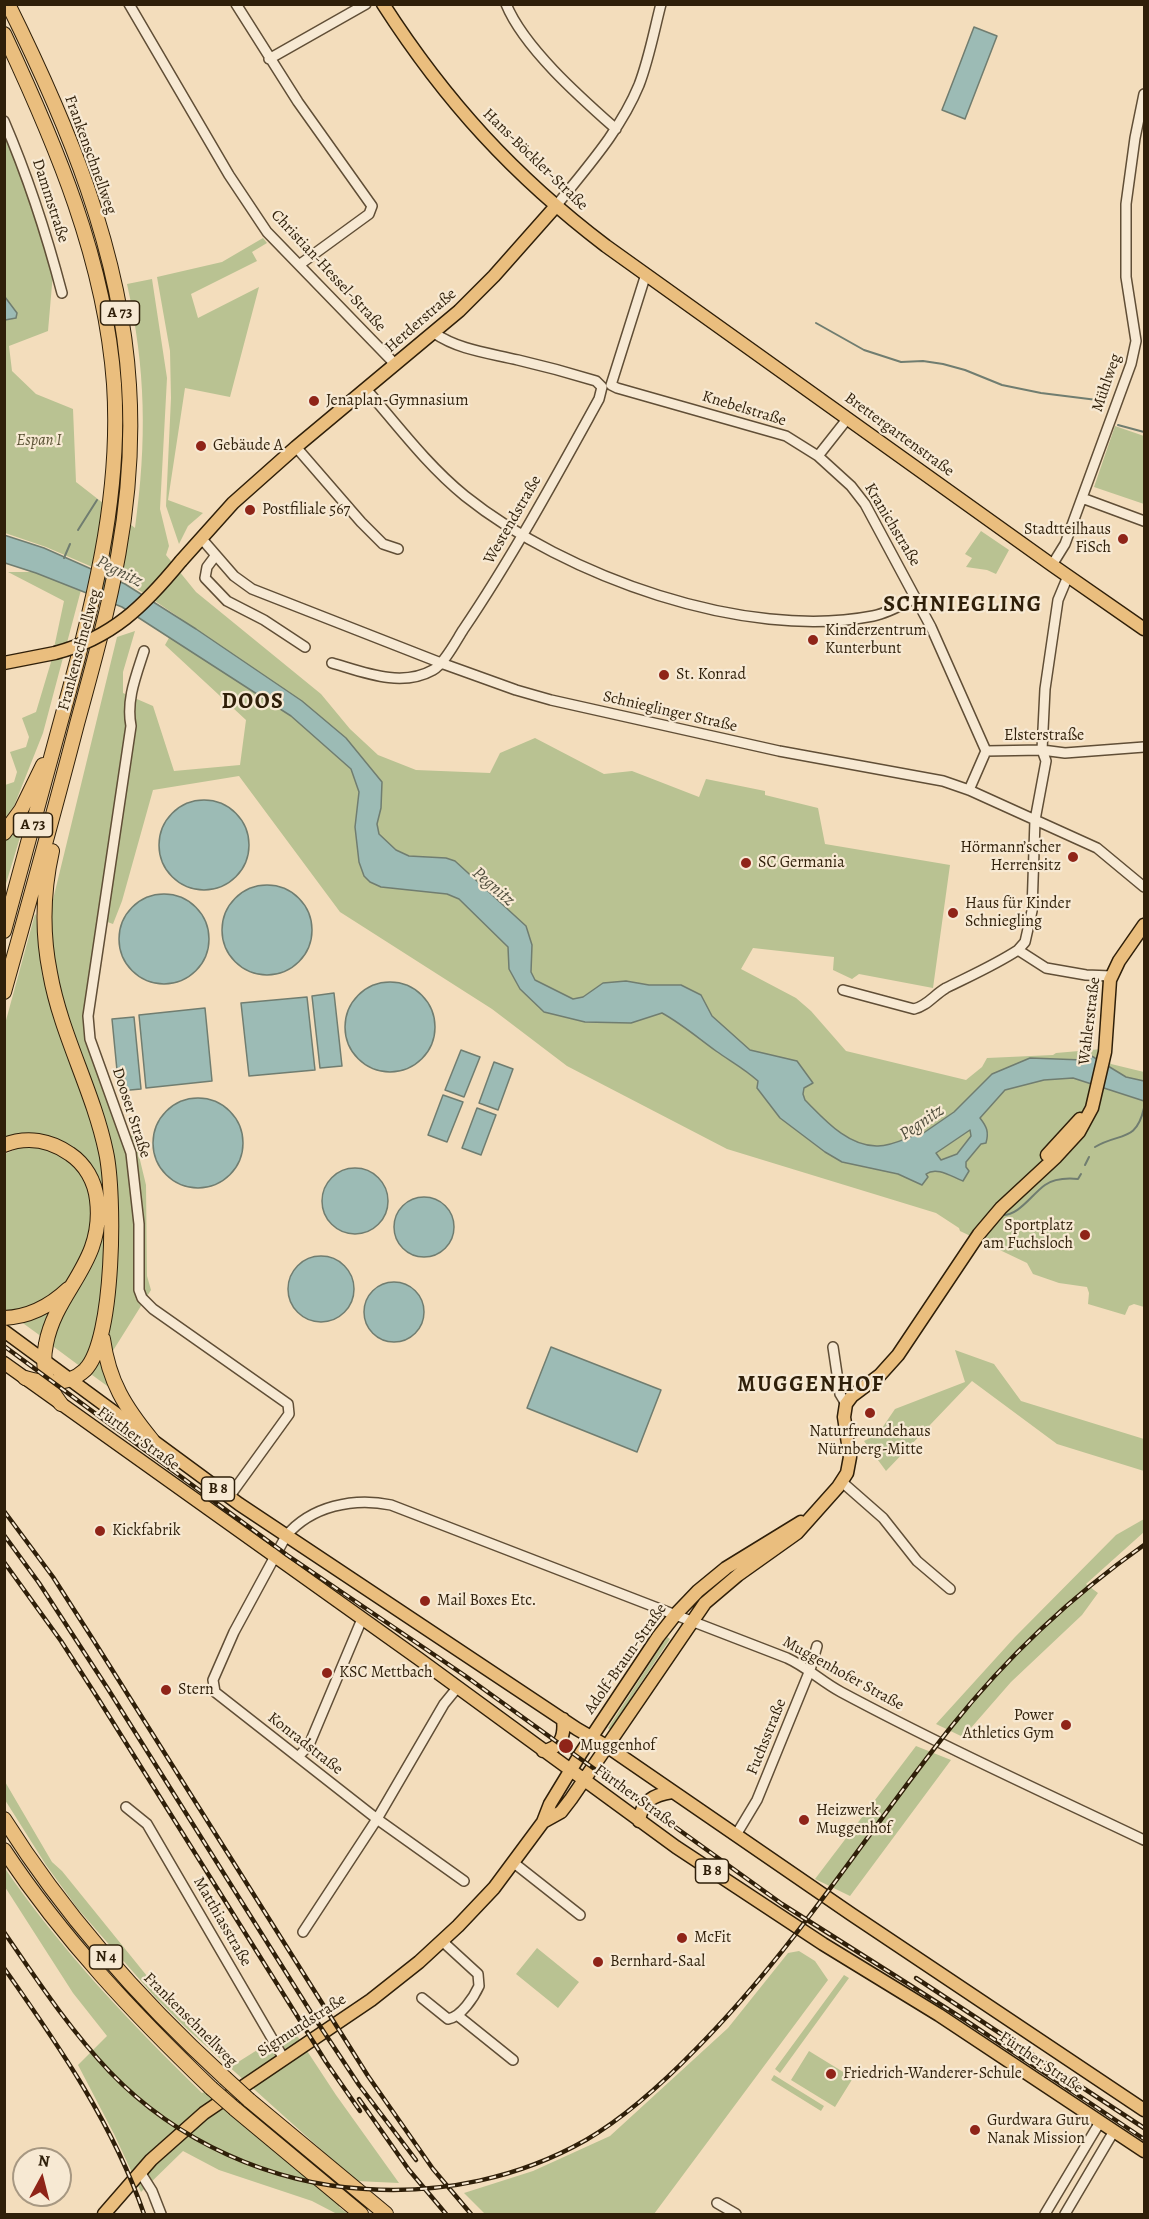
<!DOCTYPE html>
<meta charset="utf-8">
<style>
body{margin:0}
#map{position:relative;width:1149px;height:2219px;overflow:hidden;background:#f3ddbc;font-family:Alegreya,serif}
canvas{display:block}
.frame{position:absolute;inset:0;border:6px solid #2f1f09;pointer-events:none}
.north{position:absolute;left:12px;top:2147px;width:60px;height:60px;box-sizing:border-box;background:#f7e9d3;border:2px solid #a79882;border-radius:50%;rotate:7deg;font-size:16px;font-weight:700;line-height:24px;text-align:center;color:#2f1f09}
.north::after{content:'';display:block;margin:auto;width:21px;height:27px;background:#8f2418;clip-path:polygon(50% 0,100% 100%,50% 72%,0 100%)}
</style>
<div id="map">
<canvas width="1149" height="2219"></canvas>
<div class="frame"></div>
<div class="north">N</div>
</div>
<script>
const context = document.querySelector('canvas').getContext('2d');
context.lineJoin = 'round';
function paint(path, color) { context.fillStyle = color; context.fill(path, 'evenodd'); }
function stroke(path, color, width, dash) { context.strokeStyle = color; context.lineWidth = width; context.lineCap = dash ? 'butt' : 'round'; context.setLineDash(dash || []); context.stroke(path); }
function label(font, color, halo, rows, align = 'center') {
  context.font = font + ' Alegreya,serif'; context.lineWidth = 4.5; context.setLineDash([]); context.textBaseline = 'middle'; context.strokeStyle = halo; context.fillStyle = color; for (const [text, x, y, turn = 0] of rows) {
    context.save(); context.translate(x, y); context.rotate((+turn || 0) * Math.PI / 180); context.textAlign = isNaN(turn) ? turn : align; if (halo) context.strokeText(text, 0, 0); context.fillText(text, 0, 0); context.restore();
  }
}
const green = new Path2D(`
 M4,130L34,204L53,273L48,331L9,346L12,371L36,394L73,409L76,482L135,528C147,441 146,369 127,284L152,279L167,378L160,509L169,546L166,555L196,592L321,694L350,729L378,755L416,770L490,773L500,753L535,738L604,774L632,771L699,797L706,779L765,791V795L818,808L825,844L950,865L933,988L859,974L852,979L833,970L834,957L753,948L741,969L796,998L811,1011L846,1051L966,1080L982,1067L987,1058L1053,1055L1056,1053L1102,1049L1111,1064L1144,1072V1307L1134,1304L1129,1306L1125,1315L1088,1304L1089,1293L1087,1287L1059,1283L1033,1274L1027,1263L960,1231L959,1228L936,1213L727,1149L567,1066L492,1009L340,912L239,776L153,790L122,901L113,924L99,919L86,1010L122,1137L134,1135L146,1185L147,1276L151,1290L109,1357L107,1338L116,1219L54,970L48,920L117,637L135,631L123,672V693L153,706L174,771L240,765L246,720L165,645L180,618L127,582L46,547L5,533Z
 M263,238L267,243L252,252L257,261L191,294L198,318L259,287L230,397L185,388L168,500L203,513L188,526L179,544L166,506L171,398L170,351L157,277L222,262Z
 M1115,426L1144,436V504L1094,487Z
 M981,531L1009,550L996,574L987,570L966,567L972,558L965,554Z
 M8,572H37L81,590L43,733L14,806L5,818V785L14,782L17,772L10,752L26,747L29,737L22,718L36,712L51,662L64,601Z
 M27,807L28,811L5,887V839Z
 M35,914L36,915L42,975L85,1096L104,1165L107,1240L97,1326L95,1341L81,1367L50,1344L101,1218L73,1151L5,1141V1024Z
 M23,1146C30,1147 39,1146 46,1148C107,1171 102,1245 63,1287C49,1302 29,1307 10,1314L5,1310V1154Z
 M55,1306L42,1337L20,1321Z
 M955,1350L994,1364L1021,1401L1144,1439V1471L1057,1444L972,1381L886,1471L864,1441L878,1434L895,1409L965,1382Z
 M99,1354L110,1388L88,1372Z
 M1144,1519V1532L1086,1584L1098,1593L1082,1615L1011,1682L963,1737L936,1724L1015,1637L1116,1535Z
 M667,1637L670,1639L631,1698L613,1732L608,1728Z
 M916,1746L951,1760L850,1896L815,1879Z
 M4,1780L52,1862L62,1871L164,1997L235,2064L292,2028L336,2095L399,2183L356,2181L185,2027L155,1997L78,1909L46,1865L5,1800Z
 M4,1867C61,1950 130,2023 202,2093L207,2091L258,2137L341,2205L339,2207L348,2214H337L312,2201L219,2170L183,2151L141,2192L114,2134L78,2065L107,2036L73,1993L5,1887Z
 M537,1948L579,1982L558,2008L516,1974Z
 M799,1951L815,1961L828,1980L654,2214H485L464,2193L533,2171L610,2136L728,2028L788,1953Z
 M844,1975L849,1978L780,2073L775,2069Z
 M809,2051L853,2078L835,2107L791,2080Z
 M774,2075L824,2106L821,2111L771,2080Z`);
const water = new Path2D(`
 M974,27L997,36L965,119L942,110Z
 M5,297L17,313L16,318L5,320Z
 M4,535L44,548L125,584L196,629L302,701L346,738L382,782L381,808L377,824L379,834L396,850L409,856L446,858L455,861L526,926L532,945L531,972L535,980L573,999L583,997L603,983L626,981L649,985H681L701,995L712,1016L750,1050L797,1061L813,1083L804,1088L803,1094L805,1100C824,1119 848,1147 878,1146C892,1146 906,1138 918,1134H922L954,1112L992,1074L1030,1058L1083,1060L1090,1055L1126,1077L1144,1081V1101L1073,1078L1044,1080L1005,1090L980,1118C987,1127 989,1132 986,1143L981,1144L966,1162V1167L969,1171L963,1181C952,1177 937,1166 926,1174L928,1177L922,1185L898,1174L842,1162L825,1152L780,1118L757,1088L758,1081C745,1069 730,1061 716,1051C698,1038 682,1024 662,1013L631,1023L585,1022L544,1012L520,989L509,969L508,947L459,899L447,894L381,887L370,882L364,876L359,862L355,827L359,792L351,769L291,716L122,607L36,573L5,563ZM970,1130L971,1136L957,1154L941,1160L936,1153Z
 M159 845a45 45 0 1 1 90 0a45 45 0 1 1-90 0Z
 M222 930a45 45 0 1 1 90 0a45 45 0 1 1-90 0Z
 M119 939a45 45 0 1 1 90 0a45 45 0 1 1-90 0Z
 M345 1027a45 45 0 1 1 90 0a45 45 0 1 1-90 0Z
 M334,993L342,1066L320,1068L312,996Z
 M307,997L315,1070L249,1076L241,1003Z
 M205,1008L212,1081L146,1088L139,1015Z
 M134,1017L141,1089L119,1091L112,1019Z
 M461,1050L480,1057L464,1097L445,1090Z
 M494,1062L513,1069L498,1110L479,1103Z
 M443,1095L463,1102L447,1142L428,1135Z
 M153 1143a45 45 0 1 1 90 0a45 45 0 1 1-90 0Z
 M477,1108L496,1115L481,1155L462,1148Z
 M322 1201a33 33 0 1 1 66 0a33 33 0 1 1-66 0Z
 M394 1227a30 30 0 1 1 60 0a30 30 0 1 1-60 0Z
 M288 1289a33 33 0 1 1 66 0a33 33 0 1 1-66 0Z
 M364 1312a30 30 0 1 1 60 0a30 30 0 1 1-60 0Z
 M551,1347L661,1390L637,1452L527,1408Z`);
const stream = new Path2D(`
 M816,323L864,350L901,362L923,361L943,364L965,370L1002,385L1041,393L1105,401
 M1118,425L1144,432
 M78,530L97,500
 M64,558L70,544
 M1095,1147C1120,1132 1136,1143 1144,1108
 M1085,1165L1089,1157
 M1001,1215C1018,1217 1032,1194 1045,1185C1055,1178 1067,1178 1078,1179L1081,1174`);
const minor = new Path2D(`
 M129,4L229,175L267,232L396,365
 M236,4L298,102L372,206L369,214L299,265
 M506,4C524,48 581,98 616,129
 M269,59L366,4
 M4,121C29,179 46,232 62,293
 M556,206C587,167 620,131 639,85C649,59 654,31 661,4
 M646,274L611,385L617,388L786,436L818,456L851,486L865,504L931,627L986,751
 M366,389C398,426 427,465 465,496C565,576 745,641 873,616C888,613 902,605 915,598
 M296,447L361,522L383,544L398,549
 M818,456L848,418
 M1082,498L1144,521
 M201,538L234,576L252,589L441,663L516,690L551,700L779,751L943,781L969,790L1097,848L1144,887
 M216,555L207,567L205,578L227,601L264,620L305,647
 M1052,565L1065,544L1131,364L1136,341L1126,277V204L1135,138L1144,94
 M144,651C136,676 126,700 131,726L88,1016L90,1039L131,1153L139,1224V1290L142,1298L153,1309L288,1404L289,1414L229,1497
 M332,663C363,672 401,688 433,670C444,664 456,641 463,630C513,556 556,477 599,399L602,387L596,381C570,373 544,366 518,360C489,353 459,350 434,333
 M969,790L986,751L1042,750L1065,753L1144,747
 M1018,950L1025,942L1032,911L1035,820L1046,761L1042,750L1045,689L1058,600L1068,576
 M843,990L914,1009C927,1006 934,995 946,988C970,976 995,965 1018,950L1046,968L1086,975L1111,976
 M833,1347L840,1394L846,1404
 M842,1482L883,1518L917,1561L950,1589
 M298,1757L309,1745L362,1619
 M126,1807L147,1824L284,2059
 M736,1835L757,1800L810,1670L817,1646
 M514,1863L580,1915
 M464,1881L377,1819L215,1692L213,1680L234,1632L286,1536C311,1506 354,1497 391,1505L787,1658C807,1667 822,1682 841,1692C940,1745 1043,1792 1144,1840
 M303,1932L377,1819L444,1704L457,1688
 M422,1998L448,2019C461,2017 474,1997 479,1986L478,1974L442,1941
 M457,2015L513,2060
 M140,2172L152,2191L161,2214
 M717,2203L736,2214
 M1045,2214L1100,2122
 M1065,2214L1114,2131`);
const major = new Path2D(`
 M383,4C446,102 514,176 606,246L1052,565L1144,629
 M181,561L233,503L296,447L459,311L494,276L556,206
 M4,663L55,653
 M1047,1155L1080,1119
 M4,1331L239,1504L577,1729L608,1747L851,1914L1144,2110
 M4,1363L419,1659L676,1847L823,1944L939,2015L1144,2151
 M543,1751C561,1748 565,1736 563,1719
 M639,1821C642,1801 653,1795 672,1792
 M543,1822L561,1812L571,1799L705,1603L738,1575L797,1533L838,1487L847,1473L850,1457L844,1417L846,1404L852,1396L880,1375L898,1355L979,1234L1001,1208L1056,1157L1079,1132L1092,1108L1105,1052L1110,980L1119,961L1144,925
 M104,2214L151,2160L204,2113L371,2000L419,1962L458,1926L494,1888L543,1822L550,1804L581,1753L658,1637L676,1614L698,1591L726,1568L801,1522`);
const highway = new Path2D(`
 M4,34C56,145 105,260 114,384C122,502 90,615 59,728C41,795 23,863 4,931
 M4,833L21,810L43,765
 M4,992C29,903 54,813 77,724C109,607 137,507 129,385C121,251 67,123 8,4
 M4,1145C27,1136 50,1140 70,1154C85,1164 95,1181 97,1200C105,1263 56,1290 46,1344C41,1368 46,1384 61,1404
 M4,1318C29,1317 50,1306 68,1289
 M103,1339C109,1382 125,1407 152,1440
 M25,1378C45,1384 68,1386 85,1370C115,1340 115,1193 106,1152C93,1090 61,1035 50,973C42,933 43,891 52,851
 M4,1819C65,1916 141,2001 225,2078
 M4,1850C63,1939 135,2015 211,2088
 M249,2100L386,2214
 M235,2109L361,2214`);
const rail = new Path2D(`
 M4,1346L287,1555L464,1675L782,1904L965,2020L1144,2139
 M4,1511L53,1577L94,1641L368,2076L433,2169L471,2214
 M4,1535L39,1583L108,1689L312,2014L359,2085L416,2160
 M4,1562L61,1641L99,1700L326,2062L360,2111
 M4,1932C37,1980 70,2030 110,2072C176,2141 271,2184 366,2189C442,2194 519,2178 586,2140C627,2116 663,2083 697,2048C793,1951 866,1834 951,1727C1006,1658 1073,1595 1144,1545
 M4,1968C59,2046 113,2124 144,2214
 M916,1978L1144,2128
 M359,2099L409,2170L446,2214`);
const majorBridge = new Path2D(`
 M55,653C112,638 144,606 181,561`);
const highwayBridge = new Path2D(`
 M225,2078L249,2100
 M211,2088L235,2109`);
const markers = [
 [314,401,6,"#8f2418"],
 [201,446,6,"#8f2418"],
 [250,510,6,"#8f2418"],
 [1123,539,6,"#8f2418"],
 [813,640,6,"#8f2418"],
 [664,675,6,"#8f2418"],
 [1073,857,6,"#8f2418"],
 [746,863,6,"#8f2418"],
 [953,913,6,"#8f2418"],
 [1085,1235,6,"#8f2418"],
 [870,1413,6,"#8f2418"],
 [100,1531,6,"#8f2418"],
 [425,1601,6,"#8f2418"],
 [327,1673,6,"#8f2418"],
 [166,1690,6,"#8f2418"],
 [1066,1725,6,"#8f2418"],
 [566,1746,8,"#8f2418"],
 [804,1820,6,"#8f2418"],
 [682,1938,6,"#8f2418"],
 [598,1962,6,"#8f2418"],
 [831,2074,6,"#8f2418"],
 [975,2130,6,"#8f2418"]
];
const shields = [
 [120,313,39],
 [33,825,39],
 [218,1489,33],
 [712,1871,33],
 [106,1957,33]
];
const shieldNames = [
 ["A 73",120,313],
 ["A 73",33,825],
 ["B 8",218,1489],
 ["B 8",712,1871],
 ["N 4",106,1957]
];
const streetNames = [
 ["Frankenschnellweg",90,155,70],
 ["Hans-Böckler-Straße",535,160,44],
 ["Dammstraße",50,201,72],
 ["Christian-Hessel-Straße",328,271,47],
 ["Herderstraße",421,321,-41],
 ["Mühlweg",1107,383,-71],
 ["Knebelstraße",744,409,17],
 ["Brettergartenstraße",899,435,36],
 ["Westendstraße",513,520,-60],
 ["Kranichstraße",892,525,59],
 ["Frankenschnellweg",80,650,-75],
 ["Schnieglinger Straße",670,712,13],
 ["Elsterstraße",1044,736],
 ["Wahlerstraße",1090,1021,-83],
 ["Dooser Straße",131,1113,72],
 ["Fürther Straße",138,1439,36],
 ["Adolf-Braun-Straße",626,1659,-55],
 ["Muggenhofer Straße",843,1674,29],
 ["Fuchsstraße",767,1737,-68],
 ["Konradstraße",305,1744,38],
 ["Fürther Straße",635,1797,36],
 ["Matthiasstraße",222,1922,60],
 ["Frankenschnellweg",190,2020,45],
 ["Sigmundstraße",302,2026,-33],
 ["Fürther Straße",1041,2063,34]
];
const poiNames = [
 ["Jenaplan-Gymnasium",326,401],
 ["Gebäude A",213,446],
 ["Postfiliale 567",262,510],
 ["Stadtteilhaus",1111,530,"right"],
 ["FiSch",1111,548,"right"],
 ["Kinderzentrum",825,631],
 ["Kunterbunt",825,649],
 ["St. Konrad",676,675],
 ["Hörmann’scher",1061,848,"right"],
 ["Herrensitz",1061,866,"right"],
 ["SC Germania",758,863],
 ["Haus für Kinder",965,904],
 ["Schniegling",965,922],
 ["Sportplatz",1073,1226,"right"],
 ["am Fuchsloch",1073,1244,"right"],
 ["Naturfreundehaus",870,1432,"center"],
 ["Nürnberg-Mitte",870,1450,"center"],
 ["Kickfabrik",112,1531],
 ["Mail Boxes Etc.",437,1601],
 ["KSC Mettbach",339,1673],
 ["Stern",178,1690],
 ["Power",1054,1716,"right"],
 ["Athletics Gym",1054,1734,"right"],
 ["Muggenhof",580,1746],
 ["Heizwerk",816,1811],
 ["Muggenhof",816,1829],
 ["McFit",694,1938],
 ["Bernhard-Saal",610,1962],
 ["Friedrich-Wanderer-Schule",843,2074],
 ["Gurdwara Guru",987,2121],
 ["Nanak Mission",987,2139]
];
const parkNames = [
 ["Espan I",39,441]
];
const waterNames = [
 ["Pegnitz",119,572,27],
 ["Pegnitz",493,887,41],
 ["Pegnitz",922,1123,-34]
];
const districtNames = [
 ["SCHNIEGLING",963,606],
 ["DOOS",253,703],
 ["MUGGENHOF",811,1386]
];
paint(green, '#b9c292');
paint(water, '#9cbbb5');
stroke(water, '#707d70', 1.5);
stroke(stream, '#707d70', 2);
stroke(minor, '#604e36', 12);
stroke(major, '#2f1f09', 15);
stroke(highway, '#2f1f09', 16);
stroke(minor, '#f7e9d3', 9);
stroke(major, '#eabe7e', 12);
stroke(highway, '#eabe7e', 14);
stroke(rail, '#2f1f09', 4.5);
stroke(rail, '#f7e9d3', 2, [7]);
stroke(majorBridge, '#2f1f09', 15, []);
stroke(highwayBridge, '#2f1f09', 16, []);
stroke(majorBridge, '#eabe7e', 12);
stroke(highwayBridge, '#eabe7e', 14);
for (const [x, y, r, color] of markers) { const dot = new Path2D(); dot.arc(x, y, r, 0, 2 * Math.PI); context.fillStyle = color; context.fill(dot); stroke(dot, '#f7e9d3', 2); }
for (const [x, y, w] of shields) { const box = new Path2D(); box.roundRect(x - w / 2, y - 12, w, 24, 4.5); context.fillStyle = '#f7e9d3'; context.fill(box); stroke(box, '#2f1f09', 1.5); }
label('bold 15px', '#2f1f09', null, shieldNames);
label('16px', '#2f1f09', '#f7e9d3', streetNames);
label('16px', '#2f1f09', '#f7e9d3', poiNames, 'left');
label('italic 16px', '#585032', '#f7e9d3', parkNames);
label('italic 18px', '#504e3d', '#f7e9d3', waterNames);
context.letterSpacing = '1.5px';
label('bold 22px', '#2f1f09', '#f7e9d3', districtNames);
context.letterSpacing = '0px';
</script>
